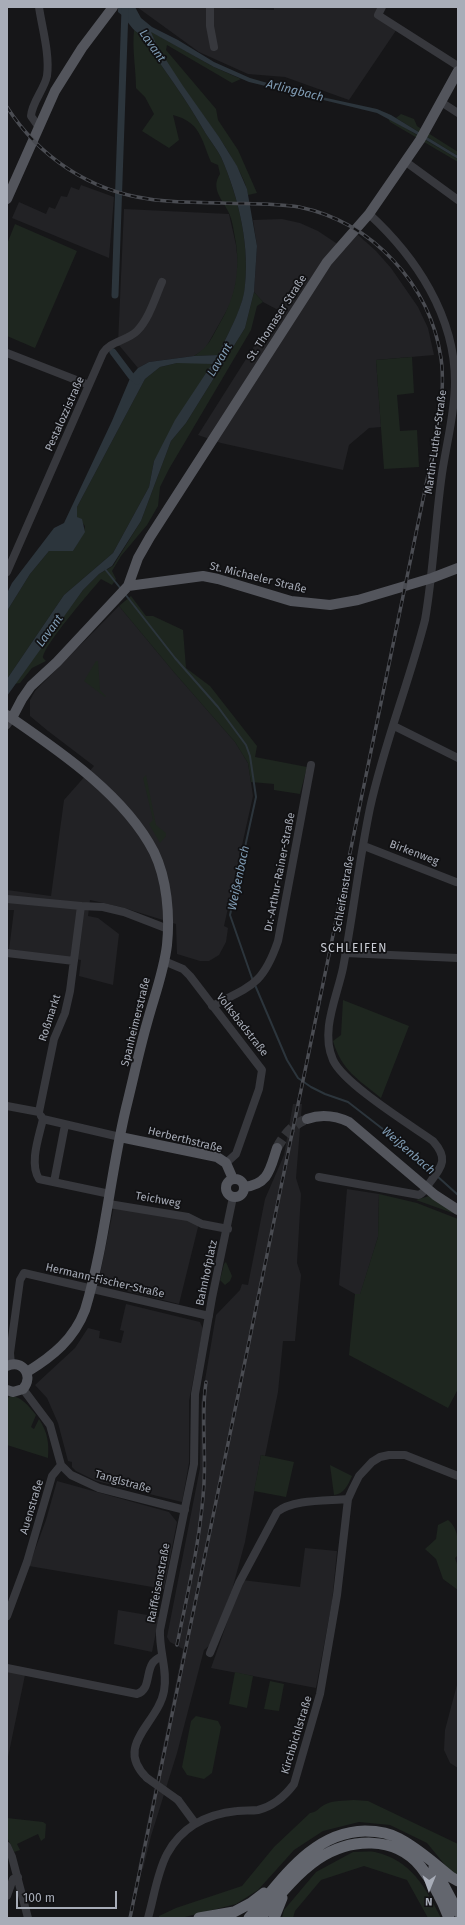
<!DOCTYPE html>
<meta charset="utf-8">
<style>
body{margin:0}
#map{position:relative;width:465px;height:1925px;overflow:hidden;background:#161618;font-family:"Fira Sans",sans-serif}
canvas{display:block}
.frame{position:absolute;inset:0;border:8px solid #a8adb8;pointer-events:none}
.north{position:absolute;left:409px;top:1869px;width:40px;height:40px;-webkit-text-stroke:3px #111113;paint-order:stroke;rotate:181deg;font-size:11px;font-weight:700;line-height:16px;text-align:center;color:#a8adb8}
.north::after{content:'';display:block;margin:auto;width:14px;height:18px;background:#a8adb8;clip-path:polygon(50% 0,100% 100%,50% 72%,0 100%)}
.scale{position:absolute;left:16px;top:1891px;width:101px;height:18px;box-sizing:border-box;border:2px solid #a8adb8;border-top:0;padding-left:5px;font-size:12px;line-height:14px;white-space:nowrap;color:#a8adb8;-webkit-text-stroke:3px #111113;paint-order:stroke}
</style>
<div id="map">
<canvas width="465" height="1925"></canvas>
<div class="frame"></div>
<div class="north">N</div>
<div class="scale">100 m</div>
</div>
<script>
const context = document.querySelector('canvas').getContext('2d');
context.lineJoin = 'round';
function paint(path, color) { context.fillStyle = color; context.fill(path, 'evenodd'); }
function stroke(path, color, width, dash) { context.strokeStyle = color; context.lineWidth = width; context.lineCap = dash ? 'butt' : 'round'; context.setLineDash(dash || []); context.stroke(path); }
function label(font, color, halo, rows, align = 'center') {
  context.font = font + ' "Fira Sans",sans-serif'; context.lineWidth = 3.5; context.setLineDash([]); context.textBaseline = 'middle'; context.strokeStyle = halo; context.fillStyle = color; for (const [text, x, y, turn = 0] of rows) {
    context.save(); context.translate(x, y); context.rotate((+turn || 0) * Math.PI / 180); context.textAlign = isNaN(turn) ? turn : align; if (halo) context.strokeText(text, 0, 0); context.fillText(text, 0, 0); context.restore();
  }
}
const built = new Path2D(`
 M137,7H206L274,10V7H384L378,17L397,29L349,100L285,77L248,74L199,52Z
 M81,185L114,197L109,258L12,218L19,202L46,214L49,207L55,209L61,196L67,197L71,187L79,190Z
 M124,209L229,214L236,245L238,263L237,279L231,303L205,349L194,356L149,362L138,368L118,344Z
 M282,219L300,223L318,231L345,249L357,234L376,251L391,268L418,307L428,328L434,355L376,360L381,427L369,428L349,445L343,470L221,443L198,435L272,318L280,311L263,302L254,292L257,246L253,220Z
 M119,606L173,671L235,742L248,763L253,796L224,926L228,928L226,942L219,955L209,961H200L177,954L176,924L121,907L90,900L88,916L98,918L119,934L113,985L79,976L81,960L9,950L14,910H7V890L51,896L64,800L94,766L48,731L30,716V700L35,691Z
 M293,1104H302L296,1178L301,1194L297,1263L301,1275L295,1341H283L278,1392L265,1456L261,1455L245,1542L232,1590L211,1644L204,1650L177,1753L151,1836L143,1869L138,1868L183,1649L170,1642L167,1637L200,1468L201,1404L216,1315L240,1290L242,1284L248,1285L265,1199L284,1155Z
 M347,1189L379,1194L378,1237L360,1295L355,1294L339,1285Z
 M114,1206L200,1219L179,1304L98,1284Z
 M126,1304L200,1322L203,1329L189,1401V1463L182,1502L96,1481L76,1471L72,1467V1462L68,1461L58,1423L47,1398L35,1385L75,1348L88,1328L100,1331L99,1338L121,1343L124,1331L120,1330Z
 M57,1481L169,1512L177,1522L164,1589L29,1566L46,1520Z
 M305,1548L337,1551L332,1602L316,1688L211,1668L242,1580L300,1587Z
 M118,1610L159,1617L152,1652L114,1644Z
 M7,1670L25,1675L7,1762Z
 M458,1681V1768L450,1763L444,1750L445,1730Z`);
const green = new Path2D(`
 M134,30L138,33C162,66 186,99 206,134C211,142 217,149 221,157C239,198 251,249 244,294C240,313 226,337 218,355L194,356C209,347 212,337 220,323C235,298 240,272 236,243C234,233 233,222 229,213C223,200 210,189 220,174L218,165L211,162C201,138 200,122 173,115L179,140L169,148L142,131L154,114L145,97L136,88C136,69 132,50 134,30Z
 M150,31L214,67L241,79L232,83L167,45L166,50L216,109L218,120L238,150L257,193L248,195C246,180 236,166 229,153C204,112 169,76 150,31Z
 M401,114L414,119L417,126L458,152V156L396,118Z
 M388,118L458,159V162L390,122Z
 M15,224L77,251L35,348L7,336V244Z
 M254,292L263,302L257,306L251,330L169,469L160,487L158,506L147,525L121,556L112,571L116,579L112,585L101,579C90,592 43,646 43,658L46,661L32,668L20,683L14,684L83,590L99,574L113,566L141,521L171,441L186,423L245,328Z
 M412,357L414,393L397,395L400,431L417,430L419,467L384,469L376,360Z
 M198,362L212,364L154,461L149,487L113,553L64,595L7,679V611L30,574L49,551H73L84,532L85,526L77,517V507L145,379L160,367L177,363Z
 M131,596L146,616H153L183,630L186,668L210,686L257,746L255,757L307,767L300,794L274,790V784L251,782L248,763L235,742L173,671L119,606Z
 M96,661H98L100,690L106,696L105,697L84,681Z
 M146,775L156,825L166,833V836L160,843L149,824L153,820L143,778Z
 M343,1000L409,1026L381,1098C358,1079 342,1071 333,1041L341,1035Z
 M379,1194L417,1203L458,1219V1389L448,1408L349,1355L355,1294H360L378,1237Z
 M429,1196L458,1215L416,1200Z
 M226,1262L232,1276L230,1281L225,1285L220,1280L224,1264Z
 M10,1396C22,1396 28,1406 36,1415L31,1427L34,1429L39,1419C48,1433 49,1443 48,1458L7,1445V1399Z
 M261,1455L294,1462L286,1497L254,1491Z
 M330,1465L352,1476C348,1485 344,1494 334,1495Z
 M448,1520C459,1529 458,1542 458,1555L455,1558L458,1567V1590L443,1579L436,1559L425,1549L436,1539L438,1525Z
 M235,1672L253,1676L247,1708L229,1704Z
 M270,1681L284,1684L279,1711L264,1709Z
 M196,1716L218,1721L221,1727L212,1773L204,1779L187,1775L182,1767L191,1721Z
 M354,1800L368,1801L458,1844V1875L450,1871L427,1843L390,1825L359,1822L323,1831L294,1850L258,1890L236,1904L181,1918H159V1916L176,1908L242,1886L274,1847L310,1813C318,1812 318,1808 324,1805C332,1800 344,1801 354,1800Z
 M7,1818L43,1822L46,1824L45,1838L41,1841L38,1834L17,1844L20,1850L14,1852L7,1837Z
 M353,1852C360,1852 368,1851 375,1852C411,1860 426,1888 441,1918H428L407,1880L364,1866L321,1880L295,1911L293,1918H282L284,1910L316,1872Z`);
const water = new Path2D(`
 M118,7H135L141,18L152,27L178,40L214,62L250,78L299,92L377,109L391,115L458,156V159L416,134L377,113L249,82L214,67L151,32L157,46L183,86L219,137L237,166L247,189L257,246L254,292L245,328L186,423L171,441L141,521L112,566L99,574L83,590L7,696V679L64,595L113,553L149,487L154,461L175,420L212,364L177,363L160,367L145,379L77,507V517L82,519L85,532L73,551H49L30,574L7,611V593L12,583L54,528L64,523L112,421L131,376L138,368L149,362L194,356L218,355C226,337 240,313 244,293C251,249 239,198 221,157C217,149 211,142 206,134C186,99 162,66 138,33C130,28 127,18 118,12Z`);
const stream = new Path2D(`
 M105,569L121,589
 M125,594L175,658L218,707L246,745L250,756L256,797L230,915L253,981
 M255,985L287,1060L298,1078L311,1087L325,1094L348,1102L406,1147L433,1173
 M437,1176L458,1195`);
const canal = new Path2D(`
 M115,295L125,9
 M113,352L131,376L137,381`);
const majorTunnel = new Path2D(`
 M277,1148C284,1135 293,1124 307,1119`);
const minor = new Path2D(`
 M210,7V26L214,47
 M382,7L378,15L458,66
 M441,102L458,113
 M38,126L31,116C32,102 44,90 47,76C50,54 42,28 39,7
 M406,162L458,200
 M7,353L89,385
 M7,572L103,353C110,341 127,341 137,331C149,319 155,298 162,282
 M7,725L12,718
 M394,726L458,758
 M364,846L456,882
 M7,899L81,906L103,907L124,912L168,929
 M7,953L74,961
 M345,953L458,958
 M164,961L183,969L190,976L262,1070L259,1089L236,1154L226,1163
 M212,1006C251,986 263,985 278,941L311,765
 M7,1106L39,1112
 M39,1112L54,1039L65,1013L70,991L81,906
 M41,1116L43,1119L120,1137
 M43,1119C39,1137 29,1163 39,1179L110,1194
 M319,1177L419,1195C425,1192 427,1186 431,1181C443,1165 448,1158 433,1141C409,1124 344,1084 333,1060C320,1031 337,997 343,968C353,915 359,861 370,808C384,744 409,683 425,620C433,574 435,527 441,481C445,448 455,415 455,382C455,316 416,257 369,214
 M54,1182L65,1125
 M109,1204L188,1217L202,1224L228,1229
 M11,1365L10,1353L20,1280L24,1273L209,1316
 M23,1389L50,1425L61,1465L71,1475L99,1488L185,1510
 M7,1616L27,1562L52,1476L61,1465
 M210,1653L239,1583L277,1512C293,1499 327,1501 348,1499
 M7,1668L137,1694C150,1690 146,1674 152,1664C154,1660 158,1658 162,1656
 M147,1778C113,1745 158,1724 164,1691C168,1671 159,1651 160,1630L194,1464L195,1394L212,1298L233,1197
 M178,1800L195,1823
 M7,1846L12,1857L28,1918
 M7,1896L13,1879L18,1877
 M148,1918C154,1897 157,1873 167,1854C182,1826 207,1814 237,1811C244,1810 251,1811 258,1810C274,1806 285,1796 294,1784L320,1694L337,1595L348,1499L353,1488L359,1476L372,1462L380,1457L389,1455H405L458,1476`);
const major = new Path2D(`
 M7,199L55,91L82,48L113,7
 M128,586L138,558L150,537L327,262L369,214L420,140L458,71
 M7,715C58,750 125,795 154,852C167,879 170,915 167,945C164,971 154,997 147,1023C139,1051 133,1080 126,1108C110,1175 105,1244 85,1310C74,1339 53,1356 27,1372
 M12,718L22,699L31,686L57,662L128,586L203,576L218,579L291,601L330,605L358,600L432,578L458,568
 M307,1119C321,1114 336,1116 349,1122L435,1195L458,1210
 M120,1137L217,1157L226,1163L233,1179
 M226 1188a9 9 0 1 1 18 0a9 9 0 1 1-18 0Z
 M244,1187C269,1184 270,1169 277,1148
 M7,1366C23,1359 34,1376 23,1389L13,1392L7,1390`);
const highway = new Path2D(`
 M434,1867L458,1912
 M199,1918L234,1912L251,1903L264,1893
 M249,1918C281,1882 311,1832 365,1831C376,1831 390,1833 400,1839C419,1849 435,1864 451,1877L458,1881
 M260,1918C277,1898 296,1874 318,1859C350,1838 395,1835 421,1867C433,1882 442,1900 449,1918
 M274,1918L282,1898`);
const rail = new Path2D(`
 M7,107C39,157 90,191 149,199C173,203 198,202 222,203C248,204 274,203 299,207C372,222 430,284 441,358C444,379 442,401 439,422L130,1918
 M177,1645C188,1591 201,1538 204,1483C206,1449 201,1416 206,1382`);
const minorBridge = new Path2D(`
 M147,1778L178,1800`);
const streetNames = [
 ["St. Thomaser Straße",277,318,-57],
 ["Pestalozzistraße",65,414,-66],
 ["Martin-Luther-Straße",436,442,-82],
 ["St. Michaeler Straße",258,578,14],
 ["Birkenweg",414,853,21],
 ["Dr.-Arthur-Rainer-Straße",280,872,-79],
 ["Schleifenstraße",344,894,-80],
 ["Roßmarkt",50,1018,-72],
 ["Spanheimerstraße",136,1022,-76],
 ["Volksbadstraße",242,1025,52],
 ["Herberthstraße",185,1140,14],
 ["Teichweg",158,1200,10],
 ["Bahnhofplatz",207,1273,-78],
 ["Hermann-Fischer-Straße",105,1281,13],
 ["Tanglstraße",123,1482,16],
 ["Auenstraße",32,1507,-73],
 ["Raiffeisenstraße",159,1583,-79],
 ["Kirchbichlstraße",297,1735,-73]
];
const waterNames = [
 ["Lavant",152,46,55],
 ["Arlingbach",295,91,14],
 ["Lavant",220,360,-59],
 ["Lavant",50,631,-54],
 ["Weißenbach",239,878,-78],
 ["Weißenbach",408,1151,41]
];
const neighbourhoodNames = [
 ["SCHLEIFEN",354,949]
];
paint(built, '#222225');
paint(green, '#1e261f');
paint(water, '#2c353c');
stroke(stream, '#2c353c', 2);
stroke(canal, '#2c353c', 7);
stroke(majorTunnel, '#333438', 10, [10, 5]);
stroke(minor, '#37383d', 8);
stroke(major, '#53555c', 10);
stroke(highway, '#63666e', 11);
stroke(rail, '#4a4c52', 3.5);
stroke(rail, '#111113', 2, [6]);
stroke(minorBridge, '#37383d', 8);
label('11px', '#a8adb8', '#111113', streetNames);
label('italic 12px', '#7f9bb3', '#111113', waterNames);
context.letterSpacing = '1px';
label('12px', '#c9ccd4', '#111113', neighbourhoodNames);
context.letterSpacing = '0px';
</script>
